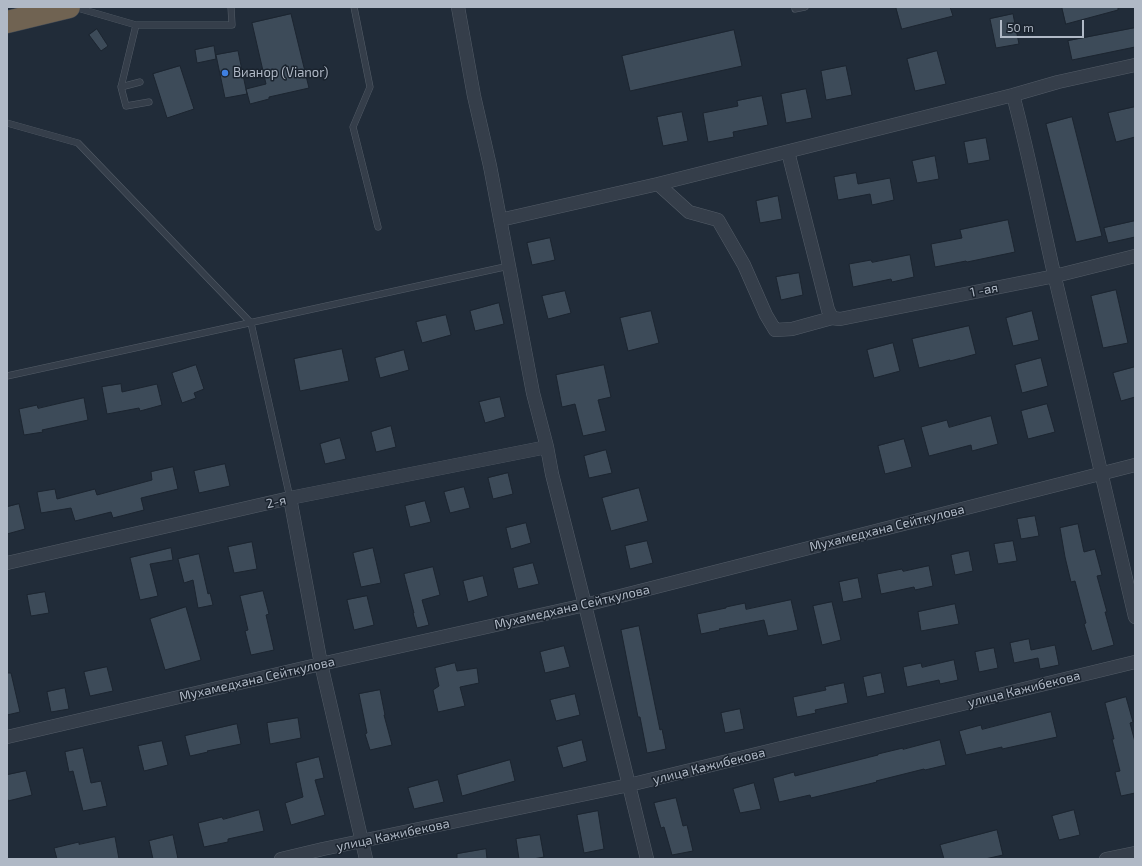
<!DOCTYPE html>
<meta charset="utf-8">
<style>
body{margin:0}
#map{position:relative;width:1142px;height:866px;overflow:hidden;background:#212c39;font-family:"Exo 2",sans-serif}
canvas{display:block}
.frame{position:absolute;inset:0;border:8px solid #b0b9c6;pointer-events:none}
.scale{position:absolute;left:1000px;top:20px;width:84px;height:18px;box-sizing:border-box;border:2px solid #b0b9c6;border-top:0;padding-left:5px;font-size:12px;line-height:14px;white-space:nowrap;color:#b0b9c6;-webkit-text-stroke:3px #1a232e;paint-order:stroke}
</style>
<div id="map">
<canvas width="1142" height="866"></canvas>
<div class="frame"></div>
<div class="scale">50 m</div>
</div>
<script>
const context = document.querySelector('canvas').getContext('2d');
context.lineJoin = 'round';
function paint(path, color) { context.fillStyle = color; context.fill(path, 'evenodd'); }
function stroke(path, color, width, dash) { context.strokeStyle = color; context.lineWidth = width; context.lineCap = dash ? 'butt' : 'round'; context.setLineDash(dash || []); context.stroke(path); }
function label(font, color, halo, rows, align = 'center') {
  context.font = font + ' "Exo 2",sans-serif'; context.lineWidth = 3; context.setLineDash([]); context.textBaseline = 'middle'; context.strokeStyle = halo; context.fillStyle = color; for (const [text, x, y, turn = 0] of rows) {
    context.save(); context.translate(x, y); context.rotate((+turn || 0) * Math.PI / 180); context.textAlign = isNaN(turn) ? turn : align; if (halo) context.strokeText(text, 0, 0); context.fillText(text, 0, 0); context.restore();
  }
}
const building = new Path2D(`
 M896,7H950L953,16L902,29Z
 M1062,7H1118V10L1066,24Z
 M291,14L309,88L269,97V99L250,104L246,89L266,84L252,23Z
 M1013,14L1019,44L996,48L990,19Z
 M1135,28V47L1072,60L1068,41Z
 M97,29L108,46L101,51L89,35Z
 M734,30L742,66L630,91L622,56Z
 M214,46L216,59L197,63L195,50Z
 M238,51L247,94L225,98L216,55Z
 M937,51L946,84L915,91L907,59Z
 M180,66L194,109L167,118L153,74Z
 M846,66L852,95L826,100L821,71Z
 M806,89L812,118L786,123L781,94Z
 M762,96L768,125L733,132L734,137L708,142L703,113L738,106L737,101Z
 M1135,107V137L1116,142L1108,113Z
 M682,112L688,141L663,146L657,117Z
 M1072,117L1102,236L1076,242L1046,124Z
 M986,138L990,160L968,164L964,142Z
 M935,156L939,179L917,183L912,161Z
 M856,173L858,184L890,178L894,200L872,205L870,194L838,200L834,177Z
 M778,196L782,219L760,223L756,201Z
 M1008,220L1015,252L967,262L966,261L935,267L931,244L962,238L960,230Z
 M1135,221V237L1108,243L1104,228Z
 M550,238L555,260L532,265L527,243Z
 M910,255L914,277L892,282L891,279L853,287L849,264L871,260L872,262Z
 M799,273L803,295L781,300L776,277Z
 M1116,290L1128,343L1103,348L1091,296Z
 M565,291L571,313L548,319L542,296Z
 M499,303L504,324L475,331L470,311Z
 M651,311L659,343L628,351L620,318Z
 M1032,311L1039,340L1013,346L1006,318Z
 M446,315L451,335L422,343L416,322Z
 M969,326L976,354L950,361V360L919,368L912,339Z
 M893,343L900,371L874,378L867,350Z
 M342,349L349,381L300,391L294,359Z
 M404,350L409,370L380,378L375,358Z
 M1041,358L1048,386L1022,393L1015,365Z
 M196,365L204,389L194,393L196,398L182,403L172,373Z
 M604,365L611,397L598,400L606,431L583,436L575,404L562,407L556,375Z
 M1135,367V397L1121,401L1113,373Z
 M121,384L122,392L157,384L162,405L140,411L139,408L107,414L102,387Z
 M500,397L505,417L485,423L479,402Z
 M84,398L88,420L42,430L43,432L24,435L19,409L37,405L38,408Z
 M1047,404L1055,432L1028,439L1021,411Z
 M991,416L998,444L972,451L971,445L929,456L921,427L947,420L949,427Z
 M391,426L396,447L376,452L371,432Z
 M340,438L346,459L325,464L320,444Z
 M904,439L912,467L885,474L878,446Z
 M606,450L612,473L589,478L584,456Z
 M225,464L230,486L199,493L194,471Z
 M173,467L178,489L141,498L144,510L113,518L111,512L75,521L71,508L41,513L37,492L55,489L57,499L95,489L97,495L152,480L151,472Z
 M508,473L513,494L493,499L488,478Z
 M464,487L470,508L450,513L444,492Z
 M639,488L648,521L611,531L602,498Z
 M425,501L431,522L410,527L405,506Z
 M19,504L25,529L7,534V507Z
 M1035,516L1039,536L1021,539L1017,519Z
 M526,523L531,543L511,549L506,528Z
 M1078,524L1084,552L1095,549L1102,575L1097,576L1107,612H1105L1114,645L1092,651L1084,624L1086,623L1075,581L1071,582L1065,557L1060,528Z
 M647,541L653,563L630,569L625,546Z
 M1013,541L1017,561L998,564L994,544Z
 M252,542L257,569L234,573L228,547Z
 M171,548L173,560L150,564L158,596L140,600L130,558Z
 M373,548L381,583L361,587L353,553Z
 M969,551L973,571L955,575L951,555Z
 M199,554L208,594L210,593L213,605L198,608L193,580L184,583L178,559Z
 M533,563L539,584L518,589L513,568Z
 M929,566L933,586L915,590L914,587L881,594L877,574L902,569L903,571Z
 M433,567L440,595L422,600L429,625L417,628L413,613H414L404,574Z
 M483,576L488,596L468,602L463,581Z
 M858,578L862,598L843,602L839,582Z
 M263,591L269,614L266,615L274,650L251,655L245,631L248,630L240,596Z
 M45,592L49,613L31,616L27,595Z
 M367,596L374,625L354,630L347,600Z
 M791,600L798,630L768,636L764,620L719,629L720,630L701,634L697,614L726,608V607L745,603L746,609Z
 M832,602L841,640L822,645L813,606Z
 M955,604L959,624L921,631L918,612Z
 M186,607L201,660L165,670L150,619Z
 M639,626L660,730L662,729L666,749L647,753L640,717H638L621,630Z
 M1029,639L1031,650L1055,645L1059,665L1040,669L1038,658L1014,663L1010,643Z
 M564,646L570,667L545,673L540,652Z
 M994,648L998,668L979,672L975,652Z
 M954,660L958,680L940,684L939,680L907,687L903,667L921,663L922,667Z
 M455,663L457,671L477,668L479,683L460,687L465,706L438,712L433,690L439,686L435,668Z
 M107,667L113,691L90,696L84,672Z
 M7,673H11L20,712L7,715Z
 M881,673L885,693L867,697L863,677Z
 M844,683L848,703L815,710L816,713L797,717L793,697L826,690L825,687Z
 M65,688L69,709L51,712L47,692Z
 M380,690L385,715H384L392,745L370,750L365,734L367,733L359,694Z
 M575,694L580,715L556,721L550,700Z
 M1126,697L1133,722L1130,723L1135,742V793L1121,796L1115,772L1120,771L1112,739H1114L1105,703Z
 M740,709L744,729L725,733L721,713Z
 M1051,712L1057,737L1002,749V747L966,755L959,731L981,725L982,729Z
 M298,718L301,738L270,744L267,723Z
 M237,724L241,744L207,751L208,752L190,756L185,736Z
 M582,740L587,761L563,768L557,747Z
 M940,740L946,765L925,770L924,769L876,781L877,782L811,798L810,795L779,802L773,778L794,772L795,776L878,755V754L903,748V749Z
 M162,741L168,765L144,771L138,746Z
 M83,748L91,783L101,781L107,806L83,811L73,771L69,772L65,752Z
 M319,757L324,778L315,780L325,815L291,825L285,803L303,797L296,763Z
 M510,760L515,781L462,796L457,775Z
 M26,771L32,795L8,801L7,796V775Z
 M438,780L444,802L414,809L408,788Z
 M754,783L761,809L740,813L733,789Z
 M676,798L683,826L687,825L693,851L672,855L664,827L661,828L654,803Z
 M259,810L264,831L228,839V842L204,847L198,823L222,817L223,819Z
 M1074,810L1080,835L1059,840L1052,816Z
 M598,811L604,849L584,853L577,815Z
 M997,830L1003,855L985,859H944L940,845Z
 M173,835L178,859H153L149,841Z
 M540,835L544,857L533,859H519L516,839Z
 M115,837L119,859H57L54,848L79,842V844Z
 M486,849L487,859H457V854Z`);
const lane = new Path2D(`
 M74,7L136,25H232L231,7
 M354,7L370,87L353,127L378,227
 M795,9L805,7
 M136,25L121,87L126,106L149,102
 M121,87L140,82
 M7,123L78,143L251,323L290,498
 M7,376L509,266`);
const street = new Path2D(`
 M458,7L474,96L490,166L533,393L547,447L552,474L585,605L647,859
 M1013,95C1029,155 1041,217 1055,278C1082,391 1109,503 1135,617
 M788,152L828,310L832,318
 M658,184L1013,95L1058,82L1135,65
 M500,220L658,184L689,212L718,220L744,265L766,315L775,330L792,329L832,318L840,319L1055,276L1135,256
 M290,498L321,664L366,859
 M7,563L290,498L547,447
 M7,737L321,664L585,605L1135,465
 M281,859L323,849L629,785L1135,662
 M1106,859L1135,853`);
const highway = new Path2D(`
 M7,22L69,7`);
const markers = [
 [225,73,4,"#3f7fe0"]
];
const poiNames = [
 ["Вианор (Vianor)",233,73]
];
const streetNames = [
 ["1 -ая",984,290,-11],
 ["2-я",276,502,-13],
 ["Мухамедхана Сейткулова",887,528,-14],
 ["Мухамедхана Сейткулова",572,607,-13],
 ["Мухамедхана Сейткулова",257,679,-13],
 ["улица Кажибекова",1024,689,-14],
 ["улица Кажибекова",709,766,-14],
 ["улица Кажибекова",393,835,-12]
];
paint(building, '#3d4b59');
stroke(building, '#1c2530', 1);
stroke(lane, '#535c67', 7);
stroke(street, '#535c67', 14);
stroke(highway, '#404954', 23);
stroke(lane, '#353e4a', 6);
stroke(street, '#353e4a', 13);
stroke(highway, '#706352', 22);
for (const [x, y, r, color] of markers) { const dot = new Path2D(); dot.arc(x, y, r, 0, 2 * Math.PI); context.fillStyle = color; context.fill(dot); stroke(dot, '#1a232e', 1.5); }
label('13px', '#b0b9c6', '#1a232e', poiNames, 'left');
label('13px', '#b0b9c6', '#1a232e', streetNames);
</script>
